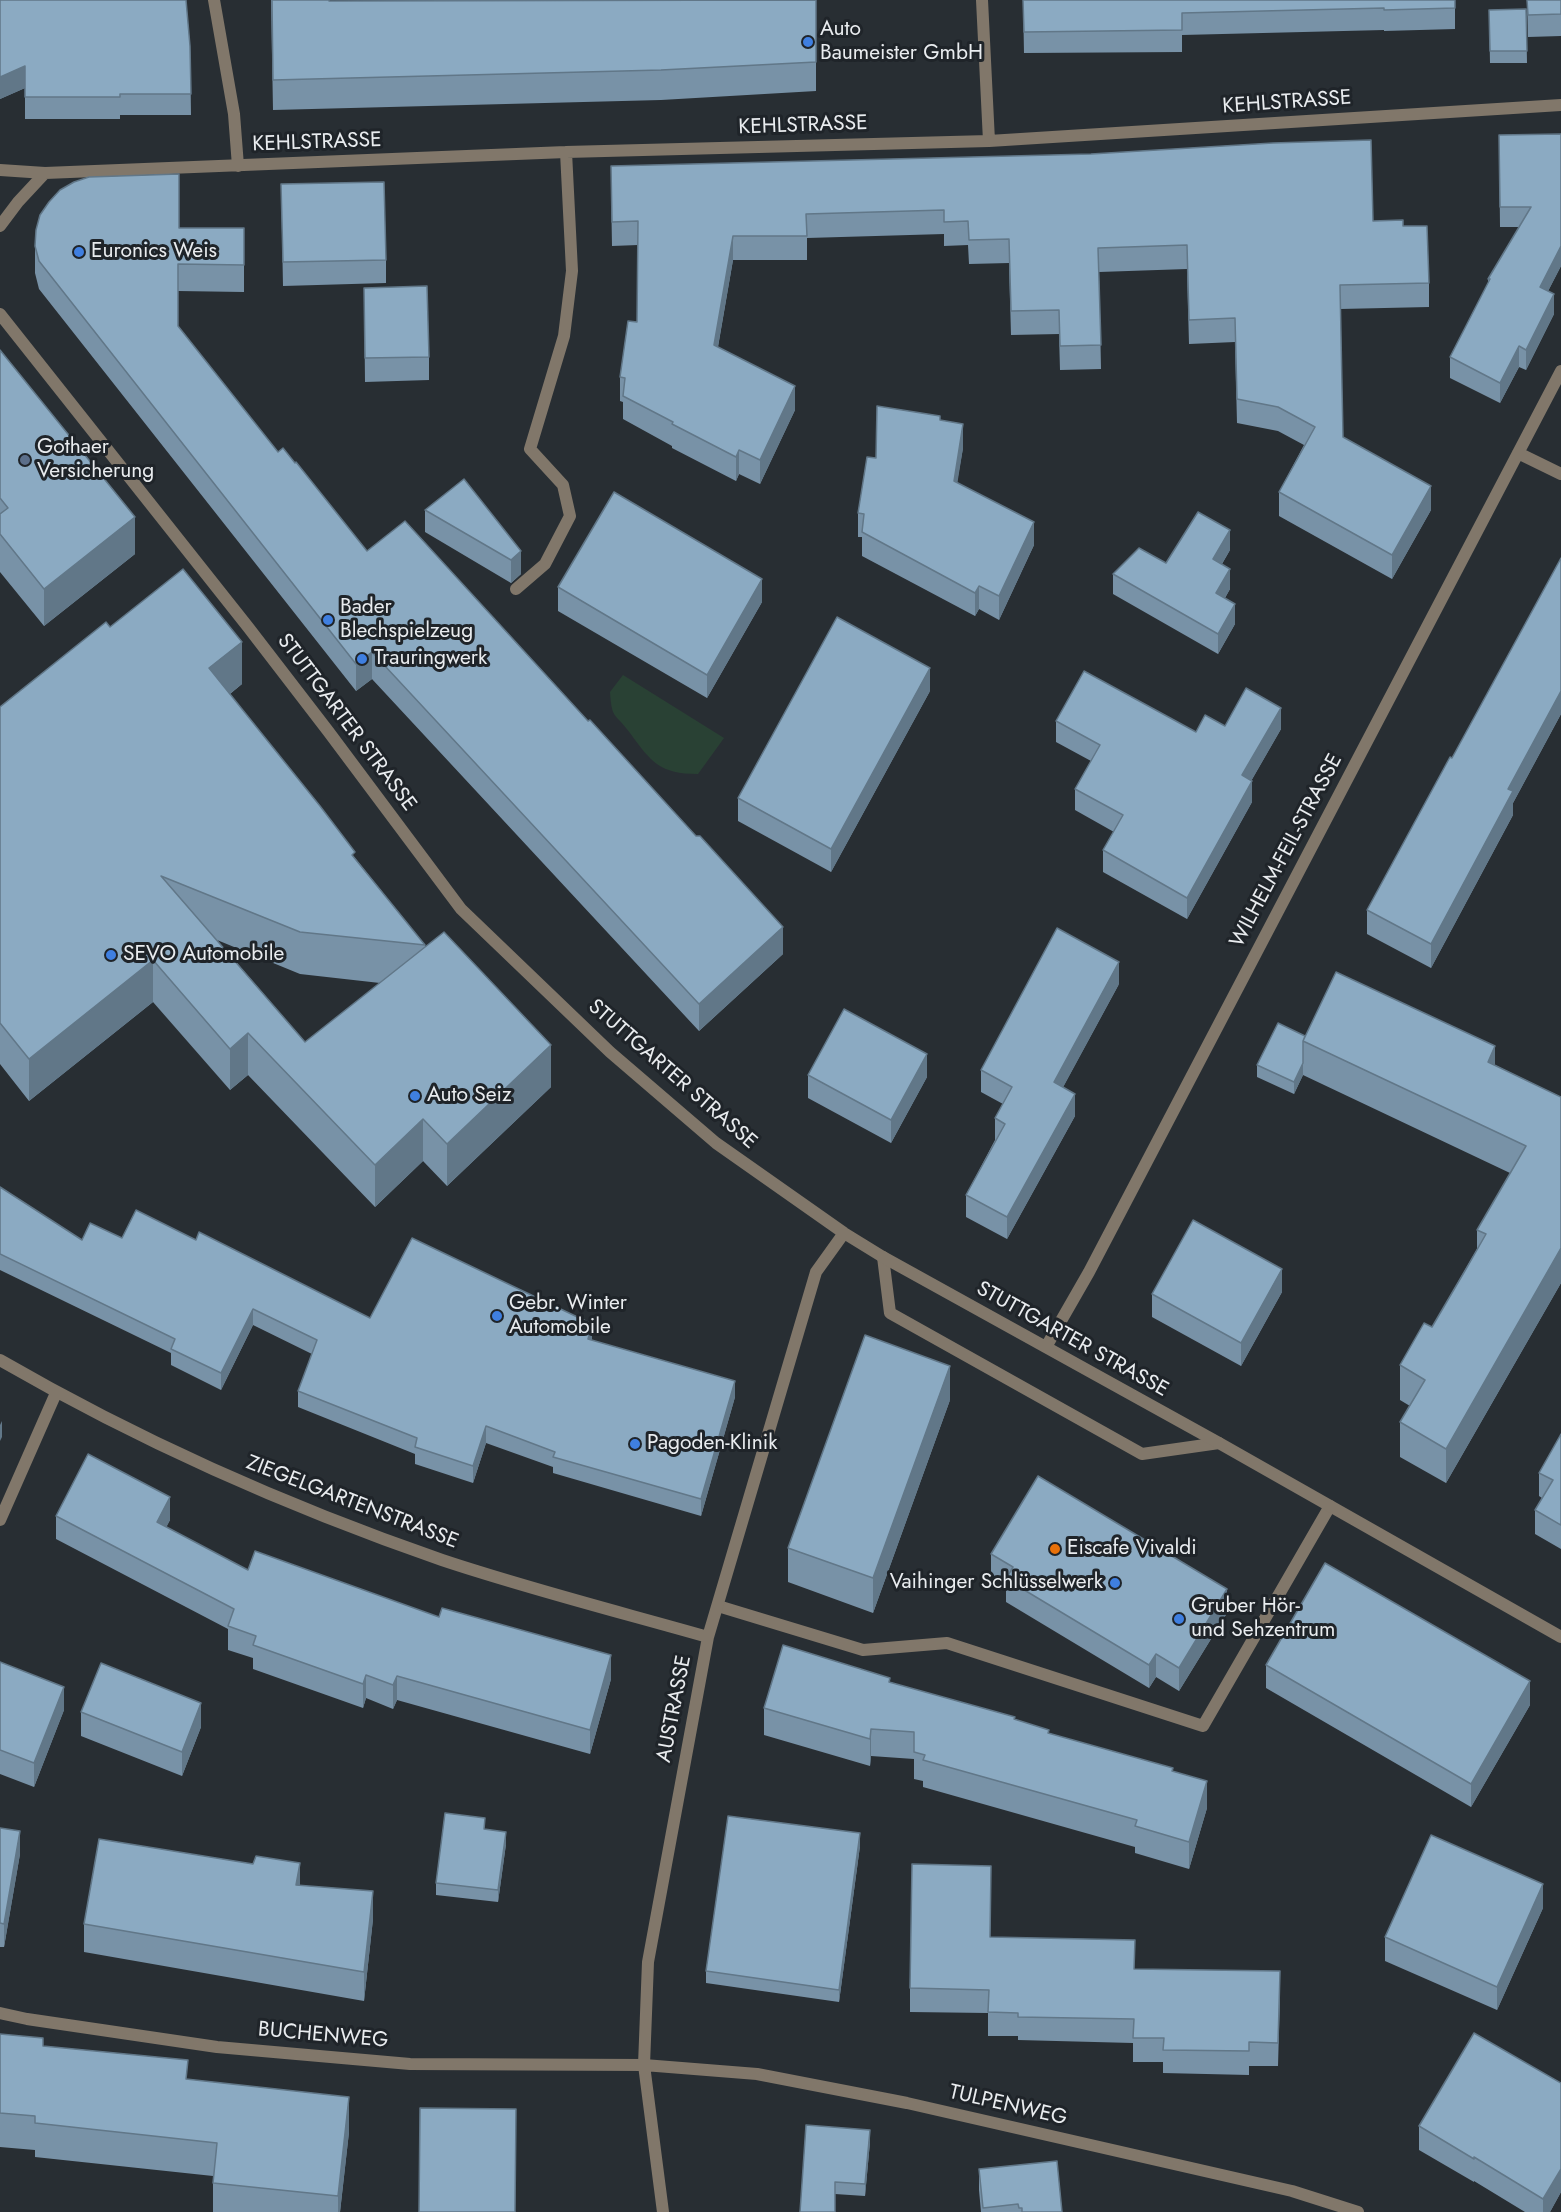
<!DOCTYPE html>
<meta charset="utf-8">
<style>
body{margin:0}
canvas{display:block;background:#282e33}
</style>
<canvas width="1561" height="2212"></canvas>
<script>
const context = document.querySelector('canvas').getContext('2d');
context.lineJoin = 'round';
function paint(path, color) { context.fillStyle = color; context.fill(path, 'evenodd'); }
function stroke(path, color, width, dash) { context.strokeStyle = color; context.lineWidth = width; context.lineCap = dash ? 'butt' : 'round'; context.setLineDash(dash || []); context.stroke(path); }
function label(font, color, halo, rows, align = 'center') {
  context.font = font + ' Jost,sans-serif'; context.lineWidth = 6; context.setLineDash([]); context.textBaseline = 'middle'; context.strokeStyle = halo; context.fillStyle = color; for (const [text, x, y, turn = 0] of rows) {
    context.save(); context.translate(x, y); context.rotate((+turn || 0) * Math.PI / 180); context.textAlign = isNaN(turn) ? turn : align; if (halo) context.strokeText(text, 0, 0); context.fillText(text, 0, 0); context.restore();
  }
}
const green = new Path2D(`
 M623,675L724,738L698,774C660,774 651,762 630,733C615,712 612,721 610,692Z`);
const service = new Path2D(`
 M883,1257L890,1313L1142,1454L1219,1443
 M718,1606L863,1650L947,1643L1203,1726L1330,1506`);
const minor = new Path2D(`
 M214,0L234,114L238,166
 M982,0L989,141
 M0,170L45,173L566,152L989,141L1561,105
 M0,226L18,202L45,173
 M0,314L248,627L328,731L461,909L610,1052L716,1143L844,1233L883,1257L1219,1443L1561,1637
 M1518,453L1561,474
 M516,589L545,564L570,516L563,485L530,449L564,336L572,271L566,152
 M1046,1347L1089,1272L1561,371
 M0,1360C140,1441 289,1507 442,1560C529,1589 620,1612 708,1637
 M0,1520L56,1393
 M0,2013L27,2019L217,2047L410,2064L644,2065L757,2074L907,2103L1292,2191L1358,2212
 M663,2212L644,2065L648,1962L708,1637L816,1272L844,1233`);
const wall = new Path2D(`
 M0,0L190,46L191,115H120V119H25V88L0,99Z
 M271,0L329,1L816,0V91L661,100L273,110Z
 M1023,0H1455V29L1384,31V30L1182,35V52L1024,53Z
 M1527,0H1561V36L1528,37Z
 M1526,9L1527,63H1490L1489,10Z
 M1561,134V266L1548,291L1554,314L1526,370L1519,367L1500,403L1450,378V357L1488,283V279L1519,227H1500L1499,135Z
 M281,184L386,260V283L283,286Z
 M611,189L1373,221L1403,226L1429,283V307L1340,309L1343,437L1431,510L1392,579L1279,516V492L1304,445L1278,431L1237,423L1235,342L1189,344L1187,269L1099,272L1101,369L1060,370L1059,334L1011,335L1009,263L969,264L968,245L944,246V234L807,238V260H733L718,347L795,410L760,484L739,474L736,481L672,448V446L623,419V402L620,401V377L637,322L638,245L612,246Z
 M179,228H244V292L178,291V326L278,452L367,551L783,954L699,1031L372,679L356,691L39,289L35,273V246Z
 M364,288L429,357V380L365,382Z
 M0,350L135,554L44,626L0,572Z
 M940,420L963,448L957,482L1034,545L999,620L979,609L975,616L862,556V537H858V513L876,458Z
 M464,479L521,574L511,583L425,532V510Z
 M1230,550L1222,564L1230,589L1225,598L1235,624L1218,654L1113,594V574Z
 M1561,558V714L1513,803V815L1431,968L1367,934V910L1452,758Z
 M558,587L762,602L707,698L558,611Z
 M110,627L242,684L230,694L355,858L425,945V947L551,1087L447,1186L423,1161L375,1207L248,1075L230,1090L153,1002L29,1101L0,1064V707ZM217,940L300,974L380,983L305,1042Z
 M930,691L831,872L738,821V798Z
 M1056,721L1196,732L1225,726L1281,729L1251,781L1252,802L1187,919L1103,872V850L1114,832L1075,810V789L1091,761L1056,742Z
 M1119,984L1063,1087L1075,1116L1007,1239L966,1217V1195L995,1140V1118L1003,1104L981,1092V1070Z
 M1305,1036L1495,1065L1561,1097V1283L1446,1483L1400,1457V1422L1410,1406L1400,1400V1365L1432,1327L1477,1249V1230L1510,1173L1303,1075L1294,1094L1257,1077V1065Z
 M808,1075L927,1077L891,1143L808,1098Z
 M0,1187L82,1240L122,1238L196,1240L370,1318L592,1340L735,1397L701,1516L553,1473V1467L486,1443L473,1483L415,1464V1454L298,1407V1391L312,1354L253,1325L221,1390L171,1365V1353L0,1270Z
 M1282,1292L1241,1366L1152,1317V1294Z
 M950,1400L873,1613L788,1582V1548Z
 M1561,1434V1549L1535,1534V1510L1542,1498L1539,1496V1473Z
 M56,1516L170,1520L166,1527L248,1570L611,1679L590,1754L397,1700L393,1709L366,1698L363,1708L253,1669V1658L228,1650V1629L56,1539Z
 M991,1554L1227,1613L1179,1691L1156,1677L1149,1688L1006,1602V1586L991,1577Z
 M0,1662L64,1710L34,1787L0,1774Z
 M1266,1665L1530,1705L1471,1807L1266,1688Z
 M890,1682L1015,1720L1049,1733L1173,1771L1207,1808L1189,1869L1135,1853V1847L923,1787V1781L914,1779V1759L871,1756L870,1766L764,1735V1708Z
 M81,1712L201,1727L182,1776L81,1736Z
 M0,1828L20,1854L4,1947H0Z
 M506,1844L498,1902L436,1895V1883Z
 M860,1846L839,2002L706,1983V1971Z
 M300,1885L373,1919L364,2001L84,1952V1924Z
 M991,1889L990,1937L1135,1969L1280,1995L1278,2066H1249V2075L1163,2073V2062H1133V2043L1018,2040V2036H988V2013L910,2012V1988Z
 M1543,1908L1497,2010L1385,1961V1937Z
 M0,2034L43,2046L188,2079L349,2132L340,2212H213V2176L35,2157V2150L0,2147Z
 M1561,2083V2192L1550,2212H1525L1474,2181V2182L1419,2150V2126Z
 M870,2142L865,2196L835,2194L800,2212Z
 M979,2169L1062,2212H981L979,2190Z`);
const shadedWall = new Path2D(`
 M25,66V88L0,99V77Z
 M733,236V260L714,369V345Z
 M1561,246V266L1540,307V287Z
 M1554,294V314L1526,370V350Z
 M1519,346V367L1500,403V383Z
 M795,386V410L760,484V460Z
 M963,424V448L954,504V481Z
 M739,450V474L736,481V457Z
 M1431,486V510L1392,579V555Z
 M135,517V554L44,626V589Z
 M1034,522V545L999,620V596Z
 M1230,530V550L1213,579V559Z
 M521,551V574L511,583V560Z
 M1230,569V589L1216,613V593Z
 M762,579V602L707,698V675Z
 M979,586V609L975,616V593Z
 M1235,604V624L1218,654V634Z
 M242,642V684L209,710V668Z
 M372,652V679L356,691V664Z
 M930,668V691L831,872V849Z
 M1561,691V714L1513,803V815L1431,968V944L1508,789Z
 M1281,708V729L1242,797V775Z
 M1252,781V802L1187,919V898Z
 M783,927V954L699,1031V1004Z
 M153,960V1002L29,1101V1059Z
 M1119,962V984L1054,1104V1082Z
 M248,1033V1075L230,1090V1049Z
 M551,1045V1087L447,1186V1144Z
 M1495,1046V1081L1488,1062Z
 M927,1054V1077L891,1143V1120Z
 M1303,1063V1075L1294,1094V1082Z
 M1075,1094V1116L1007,1239V1217Z
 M423,1119V1161L375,1207V1165Z
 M1561,1248V1283L1446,1483V1449Z
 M1282,1269V1292L1241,1366V1343Z
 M253,1309V1325L221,1390V1373Z
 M592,1324V1340L588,1339Z
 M950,1366V1400L873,1613V1578Z
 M735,1381V1397L701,1516V1499Z
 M2,1421V1437L0,1441V1425Z
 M486,1426V1443L473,1483V1466Z
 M170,1497V1520L157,1546V1522Z
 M1227,1589V1613L1179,1691V1668Z
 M1156,1654V1677L1149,1688V1665Z
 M611,1655V1679L590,1754V1730Z
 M366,1675V1698L363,1708V1684Z
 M397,1676V1700L393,1709V1685Z
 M1530,1681V1705L1471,1807V1784Z
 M64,1687V1710L34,1787V1763Z
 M201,1703V1727L182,1776V1752Z
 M871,1729V1756L870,1766V1739Z
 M1207,1781V1808L1189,1869V1842Z
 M20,1831V1854L4,1947V1924Z
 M506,1832V1844L498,1902V1890Z
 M860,1833V1846L839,2002V1990Z
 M300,1863V1891L296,1885Z
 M1543,1884V1908L1497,2010V1987Z
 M373,1891V1919L364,2001V1972Z
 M349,2097V2132L340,2212H338V2196Z
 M870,2130V2142L865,2196V2184Z
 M1561,2169V2192L1550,2212H1543V2199Z`);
const building = new Path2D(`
 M0,0H186L190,46L191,94H120V97H25V66L0,77Z
 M272,0H329V1L816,0V62L661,70L273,80Z
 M1023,0H1455V8L1384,10V8L1182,13V30L1024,32Z
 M1527,0H1561V14L1528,15Z
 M1526,9L1527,51H1490L1489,10Z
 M1561,134V246L1540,287L1554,294L1526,350L1519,346L1500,383L1450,357L1490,279H1488L1531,207H1500L1499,135Z
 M1371,140L1373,221L1403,220V226H1427L1429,283L1340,285L1343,437L1431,486L1392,555L1279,492L1315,427L1278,407L1237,399L1235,318L1189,320L1187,245L1098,248L1101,345L1060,346L1059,310L1011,311L1009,239L969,240L968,221L944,222V210L806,214L807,236H733L714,345L795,386L760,460L739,450L736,457L672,424L673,422L623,396L625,378L620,377L628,321L637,322L638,221L612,222L611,166L1091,154L1273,143Z
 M179,174V228H244V265L178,264V326L278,452L283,448L295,463L296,462L367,551L405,521L588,721L590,720L696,836H700L783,927L699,1004L372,652L356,664L39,261L35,246L36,230L40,215L49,202L60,190L74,182L89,177Z
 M384,182L386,260L283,262L281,184Z
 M427,286L429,357L365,358L364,288Z
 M0,350L135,517L44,589L0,534V514L8,508L0,498Z
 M877,406L940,416V420L963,424L954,481L1034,522L999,596L979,586L975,593L862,532L864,514L858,513L867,457L876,458Z
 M464,479L521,551L511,560L425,510Z
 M614,492L762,579L707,675L558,587Z
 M1198,512L1230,530L1213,559L1230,569L1216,593L1235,604L1218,634L1113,574L1139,548L1166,563Z
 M1561,558V691L1508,789L1513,791L1431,944L1367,910L1450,757L1452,758Z
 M183,569L242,642L209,668L320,806L355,852L352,855L425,945L300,932L161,876L305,1042L444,932L551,1045L447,1144L423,1119L375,1165L248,1033L230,1049L153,960L29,1059L0,1023V707L106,622L110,627Z
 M837,617L930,668L831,849L738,798Z
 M1084,671L1196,732L1205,715L1225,726L1246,688L1281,708L1242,775L1252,781L1187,898L1103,850L1123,815L1075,789L1100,745L1056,721Z
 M1057,928L1119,962L1054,1082L1075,1094L1007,1217L966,1195L1005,1124L995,1118L1012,1087L981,1070Z
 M1336,972L1495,1046L1488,1062L1561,1097V1248L1446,1449L1400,1422L1425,1380L1400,1365L1424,1323L1432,1327L1466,1269L1486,1234L1477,1230L1526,1146L1303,1041Z
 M844,1009L927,1054L891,1120L808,1075Z
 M1278,1023L1305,1036L1303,1041V1063L1294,1082L1257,1065Z
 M0,1187L82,1240L90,1223L122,1238L136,1210L196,1240L199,1232L370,1318L412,1238L592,1324L588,1339L735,1381L701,1499L553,1457L555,1452L486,1426L473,1466L415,1447L417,1438L298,1391L317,1340L253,1309L221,1373L171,1349L175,1339L0,1254Z
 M1193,1220L1282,1269L1241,1343L1152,1294Z
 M865,1335L950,1366L873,1578L788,1548Z
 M1561,1434V1525L1535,1510L1553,1480L1539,1473Z
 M88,1454L170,1497L157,1522L248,1570L255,1551L439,1617L442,1608L611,1655L590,1730L397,1676L393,1685L366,1675L363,1684L253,1645L256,1636L228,1626L234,1609L56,1516Z
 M1038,1476L1227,1589L1179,1668L1156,1654L1149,1665L1006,1579L1013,1567L991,1554Z
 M1325,1563L1530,1681L1471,1784L1266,1665Z
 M783,1645L890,1678L889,1682L1015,1717L1014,1719L1049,1730L1048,1733L1173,1768L1172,1771L1207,1781L1189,1842L1135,1826L1137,1820L923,1760L925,1755L914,1752V1732L871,1729L870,1739L764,1708Z
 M0,1662L64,1687L34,1763L0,1750Z
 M101,1663L201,1703L182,1752L81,1712Z
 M445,1813L485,1818L484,1829L506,1832L498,1890L436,1883Z
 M728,1816L860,1833L839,1990L706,1971Z
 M0,1828L20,1831L4,1924L0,1923Z
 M1431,1835L1543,1884L1497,1987L1385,1937Z
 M99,1839L253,1864L256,1856L300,1863L296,1885L373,1891L364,1972L84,1924Z
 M912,1864L991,1866L990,1937L1135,1940L1134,1969L1280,1971L1278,2043L1249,2042V2051L1163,2050L1164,2038H1133L1134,2019L1018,2017V2013L988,2012L989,1990L910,1988Z
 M1474,2033L1561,2083V2169L1543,2199L1474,2157V2159L1419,2126Z
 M0,2034L43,2038V2046L188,2060L186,2079L349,2097L338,2196L213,2183L217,2143L35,2123V2116L0,2113Z
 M420,2108L516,2109L515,2212H419Z
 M806,2125L870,2130L865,2184L835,2182V2212H800Z
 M1057,2161L1062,2212H1022V2208H1019L1018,2204L983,2208L979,2169Z`);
const markers = [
 [808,42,6,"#3f7fe0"],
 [79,252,6,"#3f7fe0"],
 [25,460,6,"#5c6f8a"],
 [328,620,6,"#3f7fe0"],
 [362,659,6,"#3f7fe0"],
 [111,955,6,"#3f7fe0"],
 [415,1096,6,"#3f7fe0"],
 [497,1316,6,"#3f7fe0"],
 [635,1444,6,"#3f7fe0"],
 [1055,1549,6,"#e8710a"],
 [1115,1583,6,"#3f7fe0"],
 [1179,1619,6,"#3f7fe0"]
];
const poiNames = [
 ["Auto",820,30],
 ["Baumeister GmbH",820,54],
 ["Euronics Weis",91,252],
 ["Gothaer",37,448],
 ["Versicherung",37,472],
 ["Bader",340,608],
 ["Blechspielzeug",340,632],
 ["Trauringwerk",374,659],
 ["SEVO Automobile",123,955],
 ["Auto Seiz",427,1096],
 ["Gebr. Winter",509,1304],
 ["Automobile",509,1328],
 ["Pagoden-Klinik",647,1444],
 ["Eiscafe Vivaldi",1067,1549],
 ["Vaihinger Schlüsselwerk",1103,1583,"right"],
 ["Gruber Hör-",1191,1607],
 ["und Sehzentrum",1191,1631]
];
const streetNames = [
 ["KEHLSTRASSE",1287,103,-4],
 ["KEHLSTRASSE",803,126,-2],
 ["KEHLSTRASSE",317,143,-2],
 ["STUTTGARTER STRASSE",346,723,53],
 ["WILHELM-FEIL-STRASSE",1287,851,-62],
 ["STUTTGARTER STRASSE",672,1075,41],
 ["STUTTGARTER STRASSE",1072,1340,29],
 ["ZIEGELGARTENSTRASSE",352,1503,21],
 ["AUSTRASSE",675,1709,-79],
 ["BUCHENWEG",323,2036,5],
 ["TULPENWEG",1008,2106,13]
];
paint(green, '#294134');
stroke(service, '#81776a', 12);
stroke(minor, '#81776a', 12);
paint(wall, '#7892a7');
paint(shadedWall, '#617788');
paint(building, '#8baac2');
stroke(building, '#617788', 1.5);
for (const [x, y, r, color] of markers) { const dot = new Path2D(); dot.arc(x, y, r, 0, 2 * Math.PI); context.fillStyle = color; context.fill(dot); stroke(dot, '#1f2429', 2); }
label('21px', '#e9ecef', '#1f2429', poiNames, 'left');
label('21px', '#e9ecef', '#1f2429', streetNames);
</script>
